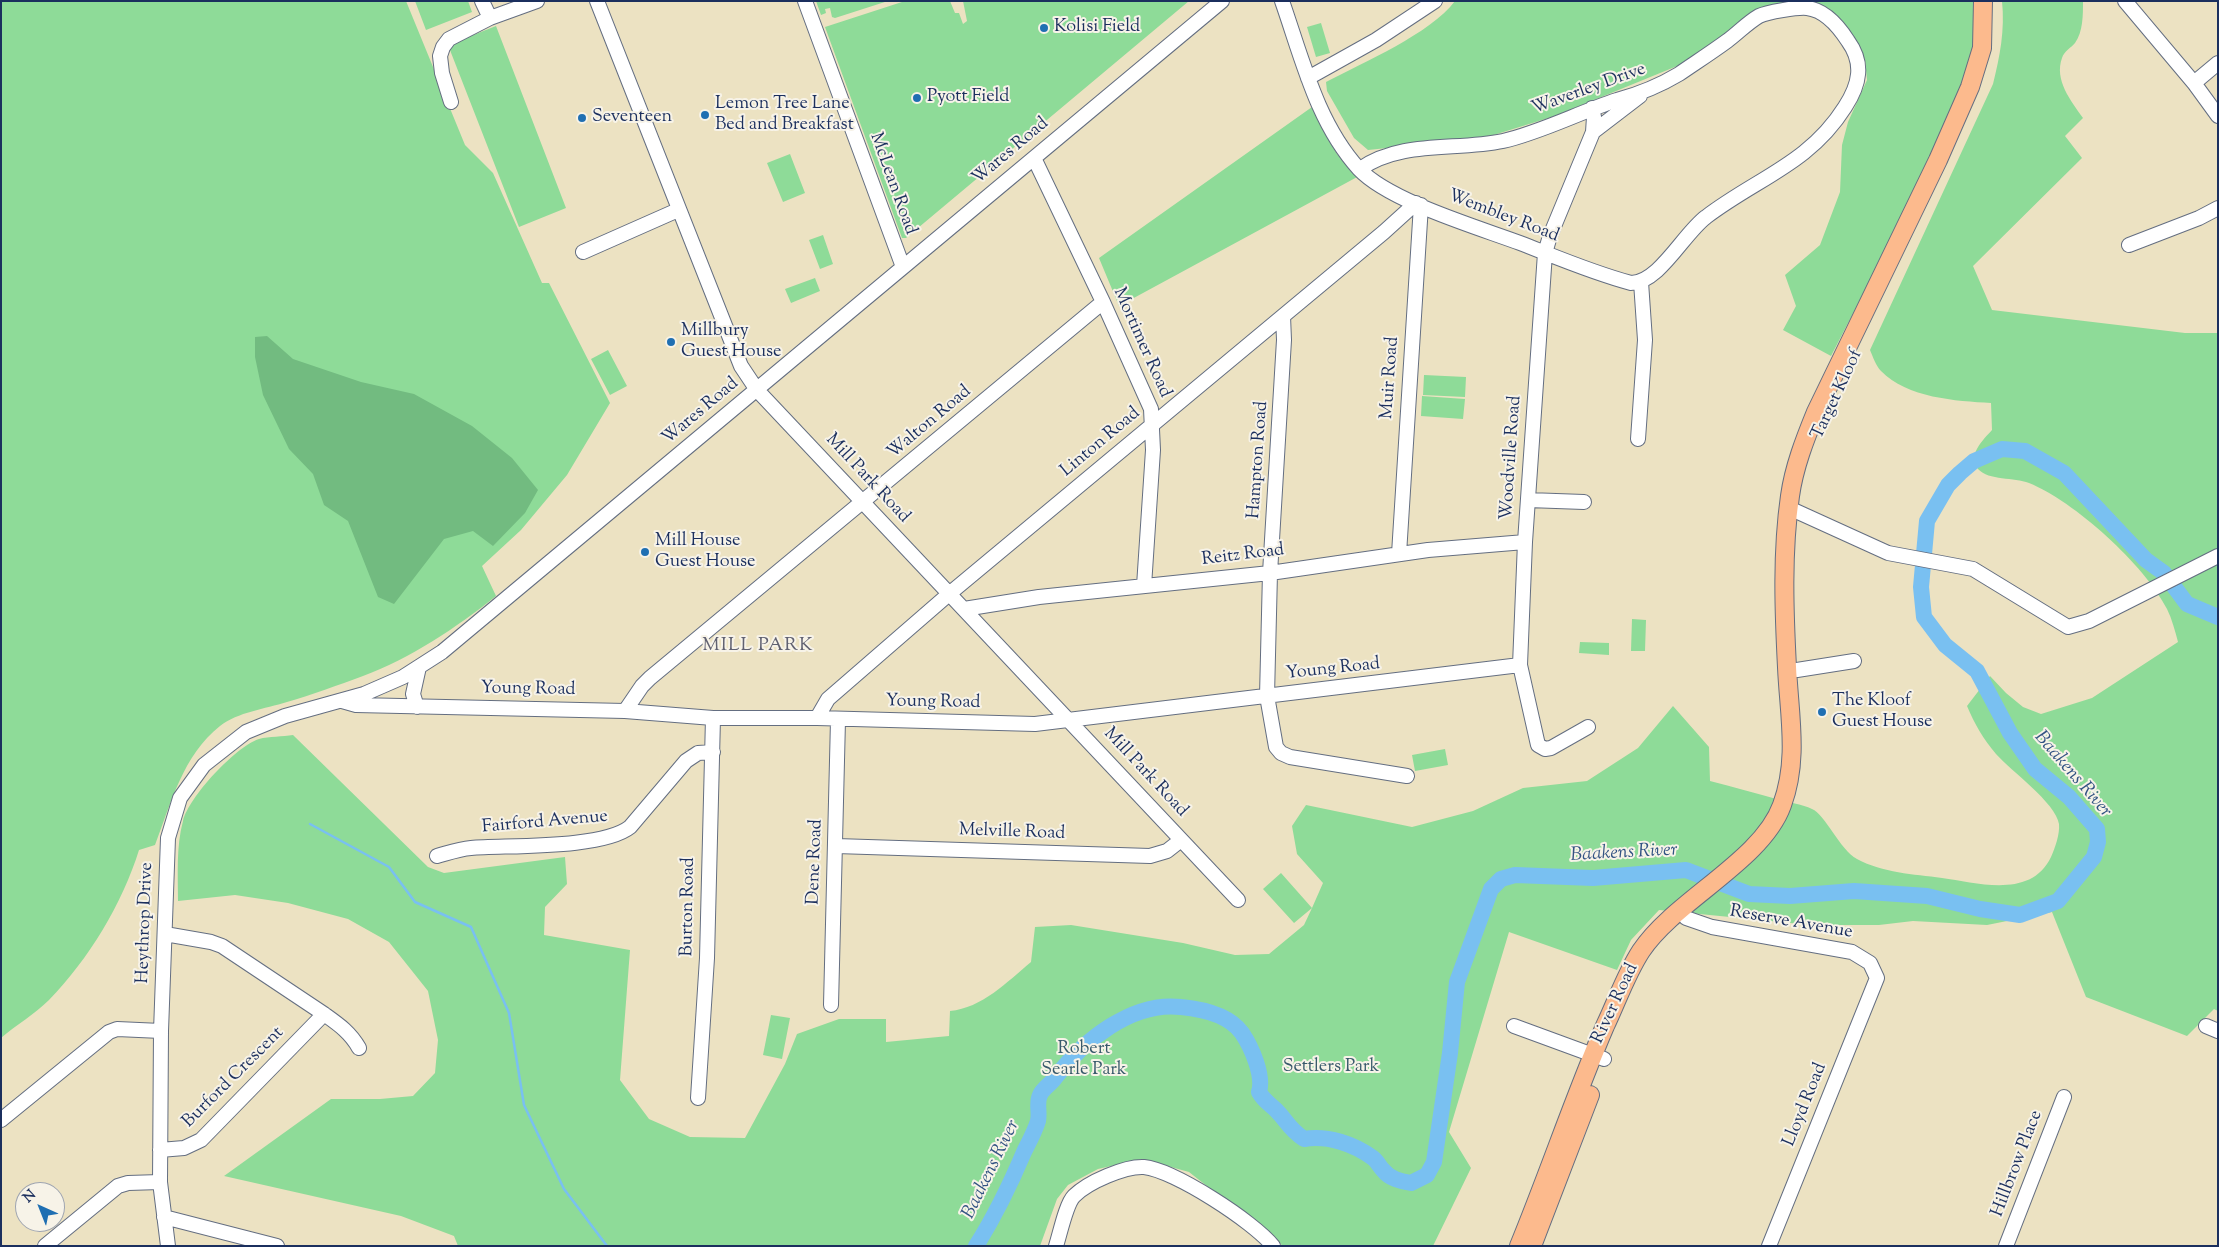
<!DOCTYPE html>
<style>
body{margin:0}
#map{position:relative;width:2219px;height:1247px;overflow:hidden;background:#ece2c2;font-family:"Sorts Mill Goudy",serif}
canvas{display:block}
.frame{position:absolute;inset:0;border:2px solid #1b2f5e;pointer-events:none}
.north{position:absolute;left:15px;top:1182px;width:50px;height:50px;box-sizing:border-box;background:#f7f3e8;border:1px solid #9fa5b1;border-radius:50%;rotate:316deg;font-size:14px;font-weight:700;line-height:20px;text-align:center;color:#1b2f5e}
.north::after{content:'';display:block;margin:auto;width:18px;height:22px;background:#1f6fb2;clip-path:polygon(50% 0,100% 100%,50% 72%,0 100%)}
</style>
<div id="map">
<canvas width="2219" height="1247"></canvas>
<div class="frame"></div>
<div class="north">N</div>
</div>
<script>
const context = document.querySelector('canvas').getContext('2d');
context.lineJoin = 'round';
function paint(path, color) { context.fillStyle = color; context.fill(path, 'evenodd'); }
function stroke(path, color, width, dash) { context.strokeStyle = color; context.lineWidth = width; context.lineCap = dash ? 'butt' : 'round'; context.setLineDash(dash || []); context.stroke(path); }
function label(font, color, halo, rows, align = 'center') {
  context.font = font + ' "Sorts Mill Goudy",serif'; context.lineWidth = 4; context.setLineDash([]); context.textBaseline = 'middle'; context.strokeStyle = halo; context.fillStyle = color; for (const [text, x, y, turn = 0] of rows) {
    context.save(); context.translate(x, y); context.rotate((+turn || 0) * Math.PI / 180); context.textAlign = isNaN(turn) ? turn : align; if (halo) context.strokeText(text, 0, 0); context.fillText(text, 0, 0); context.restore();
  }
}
const green = new Path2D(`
 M1,1H406L465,145L493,173L542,283H549L610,403L567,475L521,530L482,566L496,596C456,628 411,658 363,676C338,685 312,695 287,702C265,709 238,712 220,726C183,755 171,803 155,845L139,850C122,904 89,959 49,1000C35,1014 16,1025 1,1038Z
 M415,1H468L472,12L426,30Z
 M816,1H888L835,18L832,17L830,8L825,9L826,13L821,15Z
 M905,1H950L955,13H959L963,24L967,21L963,1H1189L906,238H902L825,27Z
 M1455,1H1973L1975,24L1972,58L1963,87L1903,216L1831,356L1783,330L1796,306L1785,275L1820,245L1840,192L1842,145L1848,122L1867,80L1865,60L1857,44L1792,2L1687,62L1555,116L1484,138L1368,150L1354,138L1327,91L1326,82C1364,62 1430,34 1455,1Z
 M2002,1H2083C2083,15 2083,32 2075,43C2071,48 2064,51 2062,58C2054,80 2071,101 2083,118L2065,136L2082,158L1973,266L1992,310L2185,333H2218V1011L2214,1009L2187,1036L2086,997L2052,912L1987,925L1913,921L1879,925H1811L1659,910L1631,940L1617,970L1509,932L1449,1132L1471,1168L1433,1246H1283L1189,1172L1142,1159L1098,1169L1068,1185L1057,1199L1040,1246H458L454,1236L401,1216L224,1176L331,1099H380L413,1096L435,1073L438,1040L428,991L389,942L348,919L288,903L235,895L178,901C178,875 176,847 183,821C189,797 235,747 259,739C269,736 283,737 293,735L428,867L444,873L565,857L567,884L545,907L544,935L630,950L620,1080L649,1119L690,1137L745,1138L785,1064L797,1034L839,1019H886V1042L949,1036L950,1011C982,1008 1007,982 1031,962L1035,927L1071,925L1183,943L1235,955L1269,954L1304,925L1312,908L1294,923L1263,889L1281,873L1312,908L1323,883L1297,854L1292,826L1306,805L1412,827L1473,811L1523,788L1587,781L1638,748L1673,706L1709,747L1710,781C1733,787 1756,793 1780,800C1790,803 1802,804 1812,809C1825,814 1840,850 1857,859C1883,873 1913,874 1942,878C1978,883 2031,899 2051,857C2055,848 2060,834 2059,824C2056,803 2011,771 1996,754C1984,740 1974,723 1967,706L1990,676L2006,693L2023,707L2041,714L2092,698L2178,642C2175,631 2172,619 2167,609C2145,565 2074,501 2029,483C2014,477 1989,481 1978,469C1967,455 1983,440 1992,430L1991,403C1956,401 1907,398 1881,371C1876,366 1873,357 1870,350L1993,84C2000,56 2005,30 2002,1Z
 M1321,23L1330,53L1316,57L1307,27Z
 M496,26L566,208L519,227L448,45Z
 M1312,107L1337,154L1359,176L1119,306L1099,258Z
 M790,154L805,193L783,202L767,163Z
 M823,235L833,264L820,269L809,240Z
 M815,278L820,291L791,303L785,289Z
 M608,350L627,386L610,395L591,359Z
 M1424,375L1466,377L1465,397L1423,395Z
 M1422,396L1465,399L1463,419L1421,416Z
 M1632,619L1646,620L1645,651H1631Z
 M1580,642L1609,643V655L1579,653Z
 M1445,749L1448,765L1415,771L1412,755Z
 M771,1015L790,1018L782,1059L763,1055Z`);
const forest = new Path2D(`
 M267,336L293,359L361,382L414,394L472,426L512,458L538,490L525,513L493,546L473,531L444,539L394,604L378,597L348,521L324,505L313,474L289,449L263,395L255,357V337Z`);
const stream = new Path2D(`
 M310,824L389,867L415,902L471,927L509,1013L524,1105L564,1189L607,1246`);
const river = new Path2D(`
 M976,1246C995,1216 1010,1185 1024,1152C1029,1142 1035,1131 1038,1121C1040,1112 1036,1103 1040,1095C1043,1088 1051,1084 1055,1078C1083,1041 1132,1001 1181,1007C1202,1009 1229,1015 1242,1033C1252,1048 1264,1076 1259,1092C1264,1101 1270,1104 1276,1110C1288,1122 1288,1128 1304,1139C1328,1135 1354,1144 1373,1158C1377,1161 1380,1167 1383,1170C1390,1179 1400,1181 1411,1183L1427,1175L1434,1162L1450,1053L1457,982L1491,889L1501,879L1515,875L1593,878L1686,870L1749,894L1790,896L1854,891L1927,896L1980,909L2020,915L2058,901L2094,857L2098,842L2097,829L2069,797L2035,769L2010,733L1977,671L1945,645L1924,617L1921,587L1927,521L1948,485L1960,473L1974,461L2002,449L2025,451L2064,473L2146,560L2164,573L2187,604L2218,617`);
const minor = new Path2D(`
 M482,1L490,18
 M597,1L741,366L757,390L1238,900
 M805,1L903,267
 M1282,1C1302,58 1317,123 1359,169C1389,201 1477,227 1520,243C1556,257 1593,273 1631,283C1659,283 1684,233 1706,217C1757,178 1809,164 1845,107C1860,84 1864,63 1848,41C1839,27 1825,10 1807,8C1798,7 1767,12 1759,16C1747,23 1738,33 1727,41C1712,52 1695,63 1679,74C1659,86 1639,94 1617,100C1580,112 1539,133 1503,141C1455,151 1402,140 1360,169
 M2125,1L2194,83L2218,116
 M1308,78L1376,40L1435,1
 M2194,83L2218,63
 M451,102L442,73L440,56L443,47L449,39L490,18L537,1
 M1593,132L1640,96
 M1034,158L1103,302L1151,409L1153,450L1144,586
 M2129,245L2199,218L2218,208
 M583,252L678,210
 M1283,316L1284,340L1270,573L1267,696L1276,747L1281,753L1290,757L1407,776
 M1638,439L1645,340L1641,282
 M1528,500L1584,502
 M1789,508L1888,553L1973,569L2068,627L2089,621L2218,556
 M1399,554L1421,205
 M964,609L1039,597L1270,573L1428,550L1525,542
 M1797,670L1854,661
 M342,701L356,705L625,711L713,718H817L1035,724L1520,665
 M417,707L413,694L419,667
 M625,711L642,686L650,678L1103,302
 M817,718L828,699L949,594L1384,232L1416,203
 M1588,727L1551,748L1545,749L1538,745L1520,665L1525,542L1545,253L1550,236L1593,132L1594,117L1592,108
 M836,846L1150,856L1167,851L1181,840
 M437,856C448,853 459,849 471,848C508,845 602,849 630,827L686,761L698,753L713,752
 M1686,918L1712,927L1852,952L1870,963L1877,978L1769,1246
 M831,1005L838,720
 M324,1014C338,1024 350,1032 359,1048
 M1514,1026L1604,1059
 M2206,1026L2218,1031
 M698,1098L707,958L713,718
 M1,1120L109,1032L117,1029L161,1031
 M160,1150L184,1148L201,1140L324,1014L222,946L211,942L165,934
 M164,1217L277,1246
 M45,1246L118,1186L128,1183L160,1182
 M168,1246L160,1182L161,1031L168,838L180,798L204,765L246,732L285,716L364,694L403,677L442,652L1222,1
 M1056,1246C1060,1234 1066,1204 1074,1196C1088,1182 1125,1166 1144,1167C1174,1170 1254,1222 1273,1246
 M2006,1246L2064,1097`);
const major = new Path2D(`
 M1519,1246C1549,1173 1574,1098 1605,1026C1617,1001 1626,974 1641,951C1675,900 1762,861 1782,805C1799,759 1789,714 1787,667C1784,610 1782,552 1790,496C1794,467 1805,439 1816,412L1938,160L1970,87L1982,48L1983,1
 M1532,1246L1590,1095`);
const markers = [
 [1044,28,5,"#1f6fb2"],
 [917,98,5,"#1f6fb2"],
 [705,115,5,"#1f6fb2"],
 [582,118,5,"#1f6fb2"],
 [671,342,5,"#1f6fb2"],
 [645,552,5,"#1f6fb2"],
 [1822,712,5,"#1f6fb2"]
];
const poiNames = [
 ["Kolisi Field",1054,28],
 ["Pyott Field",927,98],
 ["Lemon Tree Lane",715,105],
 ["Bed and Breakfast",715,126],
 ["Seventeen",592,118],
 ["Millbury",681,332],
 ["Guest House",681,353],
 ["Mill House",655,542],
 ["Guest House",655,563],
 ["The Kloof",1832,702],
 ["Guest House",1832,723]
];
const streetNames = [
 ["Waverley Drive",1589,90,-20],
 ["Wares Road",1011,152,-40],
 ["McLean Road",892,184,70],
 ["Wembley Road",1503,217,21],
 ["Mortimer Road",1141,343,66],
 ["Muir Road",1391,378,-86],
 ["Target Kloof",1838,395,-65],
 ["Wares Road",701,412,-40],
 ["Walton Road",930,423,-40],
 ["Linton Road",1101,443,-40],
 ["Woodville Road",1512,458,-86],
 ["Hampton Road",1259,460,-86],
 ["Mill Park Road",867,479,47],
 ["Reitz Road",1243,556,-7],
 ["Young Road",1333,670,-6],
 ["Young Road",528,690,1],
 ["Young Road",933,703,1],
 ["Mill Park Road",1145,773,47],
 ["Fairford Avenue",545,823,-5],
 ["Melville Road",1012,833,2],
 ["Dene Road",816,862,-88],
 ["Burton Road",689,907,-89],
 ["Heythrop Drive",146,923,-88],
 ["Reserve Avenue",1791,923,10],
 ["River Road",1616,1004,-65],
 ["Burford Crescent",234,1078,-45],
 ["Lloyd Road",1806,1105,-68],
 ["Hillbrow Place",2018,1164,-69]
];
const parkNames = [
 ["Robert",1084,1050],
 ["Searle Park",1084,1071],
 ["Settlers Park",1331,1068]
];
const neighbourhoodNames = [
 ["MILL PARK",758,647]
];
const waterNames = [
 ["Baakens River",2072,775,49],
 ["Baakens River",1624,854,-3],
 ["Baakens River",992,1170,-64]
];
paint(green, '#8edb98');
paint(forest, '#72bb80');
stroke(stream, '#79c0f1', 2.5);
stroke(river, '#79c0f1', 16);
stroke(minor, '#646e81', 16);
stroke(major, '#646e81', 20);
stroke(minor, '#fff', 14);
stroke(major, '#fcba8d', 18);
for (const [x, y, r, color] of markers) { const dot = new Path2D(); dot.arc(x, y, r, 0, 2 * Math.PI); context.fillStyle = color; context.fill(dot); stroke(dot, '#f7f3e8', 2); }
label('18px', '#1b2f5e', '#f7f3e8', poiNames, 'left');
label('18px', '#1b2f5e', '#f7f3e8', streetNames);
label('18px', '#385a6c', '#f7f3e8', parkNames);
context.letterSpacing = '1px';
label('19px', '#606171', '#f7f3e8', neighbourhoodNames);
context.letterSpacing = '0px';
label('italic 19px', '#325383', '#f7f3e8', waterNames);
</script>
